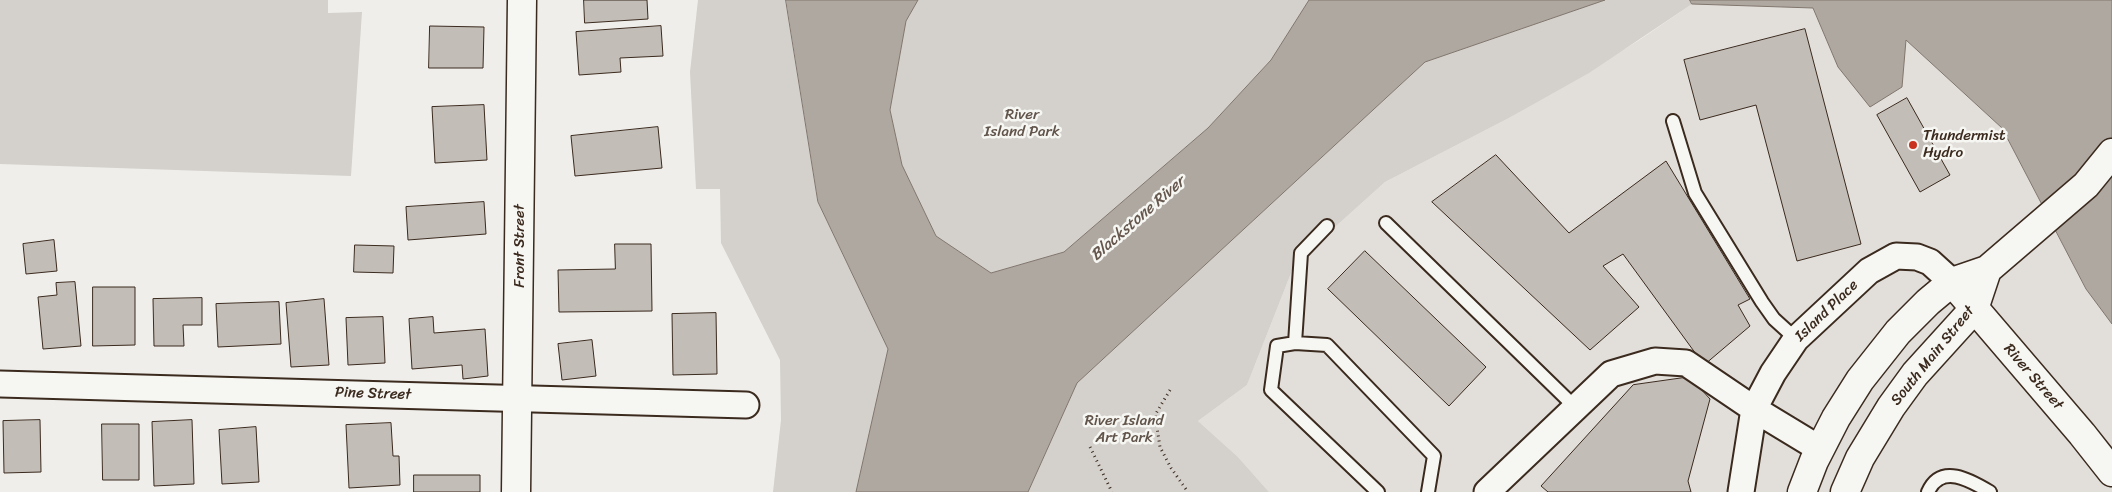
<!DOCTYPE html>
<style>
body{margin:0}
canvas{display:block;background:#efeeea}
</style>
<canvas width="2112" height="492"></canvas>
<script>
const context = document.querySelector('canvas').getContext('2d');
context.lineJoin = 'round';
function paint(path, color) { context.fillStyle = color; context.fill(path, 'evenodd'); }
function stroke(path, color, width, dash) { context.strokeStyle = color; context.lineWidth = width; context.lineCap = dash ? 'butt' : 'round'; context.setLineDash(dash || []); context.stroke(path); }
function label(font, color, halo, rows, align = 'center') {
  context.font = font + ' Sriracha,sans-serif'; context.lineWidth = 5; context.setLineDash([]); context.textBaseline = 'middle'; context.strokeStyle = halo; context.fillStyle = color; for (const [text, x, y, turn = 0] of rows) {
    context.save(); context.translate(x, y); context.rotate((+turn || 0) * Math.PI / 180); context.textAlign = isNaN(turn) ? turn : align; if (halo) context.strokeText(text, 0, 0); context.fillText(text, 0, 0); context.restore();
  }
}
const built = new Path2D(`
 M1692,4L1813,8L1838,67L1905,39L2002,128L2086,289L2112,324V492H1269L1238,457L1198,421L1247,385L1295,263L1385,182L1507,119L1638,41Z`);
const green = new Path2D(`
 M0,0H328V13L362,12L351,176L0,164Z
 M698,0H786L818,202L888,349L856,492H773L781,420L780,360L721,243L720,189H696L690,72Z
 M918,0H1309L1271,60L1208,128L1064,252L991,273L936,236L902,165L890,110L906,21Z
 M1605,0H1690L1692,4L1589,73L1507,119L1385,182L1295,263L1247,385L1198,421L1238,457L1269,492H1028L1077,383L1425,62Z`);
const water = new Path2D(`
 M786,0H918L906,21L890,110L902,165L936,236L991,273L1064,252L1208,128L1271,60L1309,0H1605L1425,62L1077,383L1028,492H856L888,349L818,202Z
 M1690,0H2112V324L2086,289L2002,128L1906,40L1902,87L1870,107L1838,67L1813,8L1692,4Z`);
const building = new Path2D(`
 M584,0H647L648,19L585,23Z
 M430,26L484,27L483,68H429Z
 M661,26L663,56L620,58L621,72L579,75L576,32Z
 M1805,29L1861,244L1797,261L1756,105L1700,120L1684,60Z
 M1907,98L1950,175L1920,192L1877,115Z
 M484,105L487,160L435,163L432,107Z
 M658,127L662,168L575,176L571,136Z
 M1496,155L1569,233L1666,161L1750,299L1738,305L1750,326L1704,365L1623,254L1603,266L1639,307L1590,350L1432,202Z
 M484,202L486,234L408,240L406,207Z
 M54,240L57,271L26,274L23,244Z
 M615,244H651L652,311L559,312L558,270L615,269Z
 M355,245L394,246L393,273L354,272Z
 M1365,251L1486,367L1449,406L1328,289Z
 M75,282L81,346L43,349L38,297L57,295L56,283Z
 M93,287H135V345L93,346Z
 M202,298V325H183L184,346H154L153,299Z
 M324,299L329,365L291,367L286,303Z
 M279,302L281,344L218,347L216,304Z
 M716,313L717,374L673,375L672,314Z
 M383,317L385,363L348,365L346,318Z
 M433,317L434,333L485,329L488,376L463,379L462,365L412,369L409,319Z
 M592,340L596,376L562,380L558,344Z
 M1690,377L1710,399L1688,481L1691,492H1548L1541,486L1633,385Z
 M40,420L41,472L4,473L3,421Z
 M192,420L194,484L154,486L152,422Z
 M391,423L393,456H399L400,485L349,488L346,425Z
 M102,424H139V480H103Z
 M256,427L259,482L222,484L219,430Z
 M414,475H480V492H414Z`);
const path = new Path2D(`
 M1170,390L1155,415L1160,447L1171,468L1188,492
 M1090,447L1112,492`);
const service = new Path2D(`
 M1673,121L1695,193L1762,302L1774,319L1796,339
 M1386,223L1576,408
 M1295,343L1301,253L1327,226
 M1378,492L1271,390L1277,346L1295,343L1327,345L1434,456L1428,492
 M1928,492C1941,463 1970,480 1990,492`);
const minor = new Path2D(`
 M0,384L746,405
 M1487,492L1611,374L1655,361L1686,363L1754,409L1773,373L1796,339L1869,271L1896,256L1917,257L1930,262L1952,282
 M1741,492L1754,409L1820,449`);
const tertiary = new Path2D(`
 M1952,282L2082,434L2112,472
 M516,492L522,0`);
const secondary = new Path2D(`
 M1802,492L1814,461L1836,418L1860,380L1898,332L1928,302L1952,282L1987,270L2086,185L2112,153
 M1845,492L1860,458L1891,407L1915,374L1974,309L1987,270`);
const markers = [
 [1913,145,5,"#c8321e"]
];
const parkNames = [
 ["River",1022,115],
 ["Island Park",1022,132],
 ["River Island",1124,421],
 ["Art Park",1124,438]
];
const poiNames = [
 ["Thundermist",1923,136],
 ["Hydro",1923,153]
];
const streetNames = [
 ["Front Street",520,246,-90],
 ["Island Place",1827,311,-44],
 ["South Main Street",1933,356,-51],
 ["River Street",2033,377,49],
 ["Pine Street",373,394,2]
];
const waterNames = [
 ["Blackstone River",1138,219,-41]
];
paint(built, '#e2dfdb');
paint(green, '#d4d1cc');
paint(water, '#afa8a1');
stroke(water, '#81766d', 1);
paint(building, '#c2bdb7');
stroke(building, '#3b2a1e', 1);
stroke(service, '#3b2a1e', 16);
stroke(minor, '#3b2a1e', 29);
stroke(tertiary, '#3b2a1e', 31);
stroke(secondary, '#3b2a1e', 31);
stroke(path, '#3b2a1e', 3, [1, 4]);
stroke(service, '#f6f6f2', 12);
stroke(minor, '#f6f6f2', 25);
stroke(tertiary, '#f6f6f2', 28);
stroke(secondary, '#f6f6f2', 28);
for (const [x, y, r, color] of markers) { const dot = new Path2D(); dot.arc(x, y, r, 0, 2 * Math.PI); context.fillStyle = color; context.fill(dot); stroke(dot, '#f6f6f2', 2); }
label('15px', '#61544a', '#f6f6f2', parkNames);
label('15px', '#3b2a1e', '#f6f6f2', poiNames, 'left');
label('15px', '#3b2a1e', '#f6f6f2', streetNames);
label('italic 16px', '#64564c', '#f6f6f2', waterNames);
</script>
